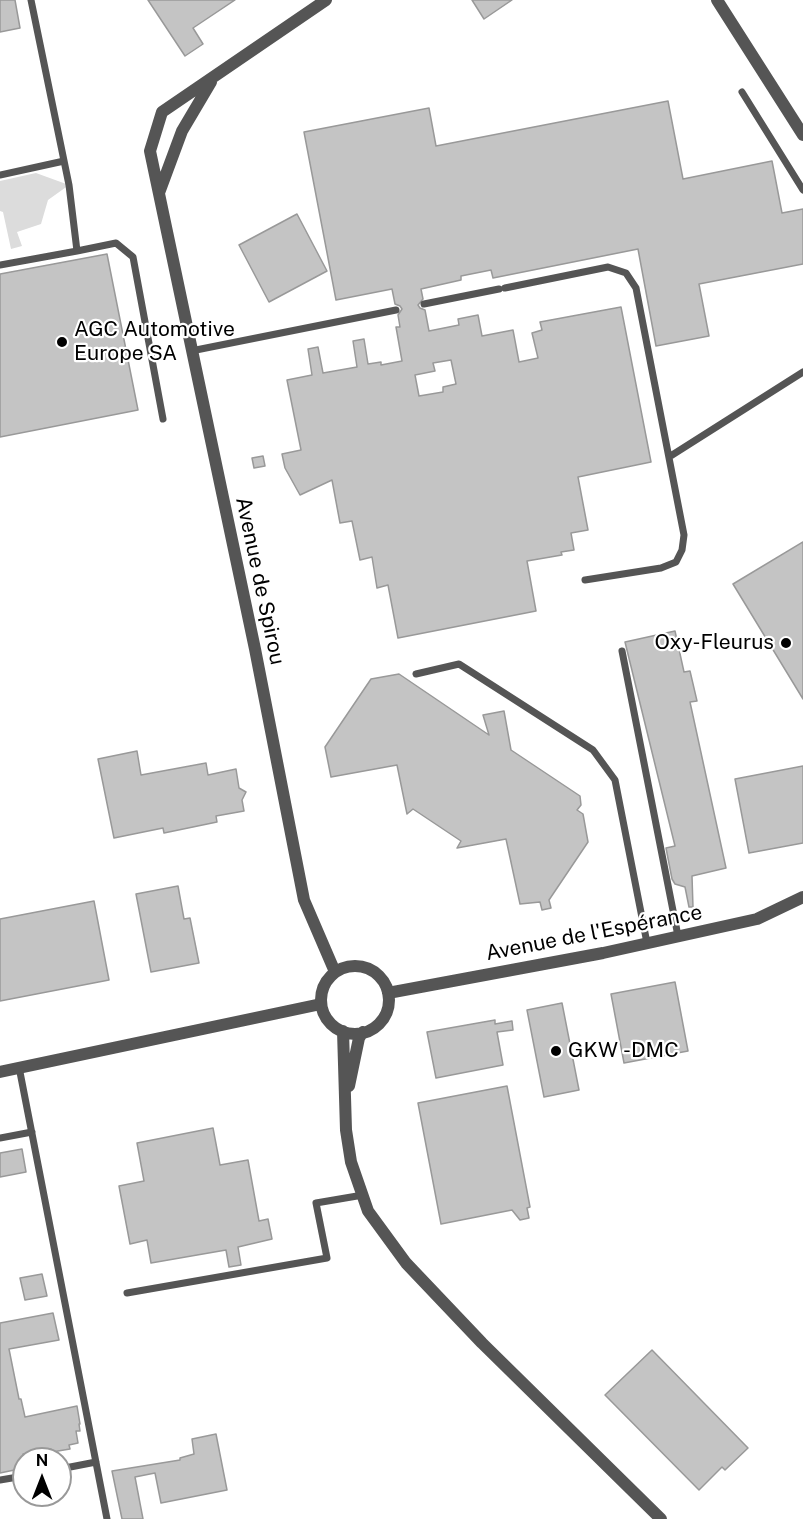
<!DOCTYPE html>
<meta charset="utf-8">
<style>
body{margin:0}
#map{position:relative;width:803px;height:1519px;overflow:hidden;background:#fff;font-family:"Public Sans",sans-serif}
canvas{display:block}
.north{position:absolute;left:12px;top:1447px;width:60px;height:60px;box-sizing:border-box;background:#fff;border:2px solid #999;border-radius:50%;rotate:0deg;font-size:16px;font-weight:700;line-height:24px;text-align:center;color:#000}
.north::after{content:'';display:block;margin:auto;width:21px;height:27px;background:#000;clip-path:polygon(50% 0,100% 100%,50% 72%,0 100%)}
</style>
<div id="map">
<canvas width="803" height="1519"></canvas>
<div class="north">N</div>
</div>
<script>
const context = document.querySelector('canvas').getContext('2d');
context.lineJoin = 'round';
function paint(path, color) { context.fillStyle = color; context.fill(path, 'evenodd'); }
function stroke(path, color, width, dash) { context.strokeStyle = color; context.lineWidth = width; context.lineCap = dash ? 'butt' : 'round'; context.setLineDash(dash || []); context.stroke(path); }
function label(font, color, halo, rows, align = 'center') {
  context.font = font + ' "Public Sans",sans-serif'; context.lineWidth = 4.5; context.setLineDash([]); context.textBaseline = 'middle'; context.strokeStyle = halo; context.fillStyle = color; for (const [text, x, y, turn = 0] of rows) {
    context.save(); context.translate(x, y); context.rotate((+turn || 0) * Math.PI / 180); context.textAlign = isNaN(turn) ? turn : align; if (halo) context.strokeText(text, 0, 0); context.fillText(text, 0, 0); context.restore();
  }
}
const green = new Path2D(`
 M36,173L69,185L48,200L41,224L17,232L22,246L11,249L3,212L0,211V181Z`);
const building = new Path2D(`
 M0,0H15L20,28L0,32Z
 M148,0H235L193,28L203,44L185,56Z
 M472,0H512L484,19Z
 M668,101L683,179L772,161L782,213L803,209V264L699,284L709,336L656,346L638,249L493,278L491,270L461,276V280L421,289L423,299L418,305L420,308L425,310L429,331L459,325L458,319L478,315L482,336L513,330L519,362L538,358L532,333L542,330L540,322L621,307L651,462L578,477L588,530L571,533L574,550L561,552L562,555L527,561L536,611L398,638L388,585L377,588L372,557L360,560L352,521L340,523L332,480L300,495L285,468L282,454L301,450L287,380L312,375L308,349L318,347L323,373L357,367L353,341L364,339L368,364L381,362V365L402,361L396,327H400L398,315L402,309L400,306L395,304L392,289L336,300L304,132L429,108L436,146ZM451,360L456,384L443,387V392L419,396L415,375L435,371L433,363Z
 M297,214L327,271L269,302L239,245Z
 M107,254L138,410L0,437V274Z
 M263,456L265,466L254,468L252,458Z
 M803,542V699L733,584Z
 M675,631L684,672L690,671L697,701L690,702L726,868L692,876L693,907H689L685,887L675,884L672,879L666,848L675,846L625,642Z
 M399,674L489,735L483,715L504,711L511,750L580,796L581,805L577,810L583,814L588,842L549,900L551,908L542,910L540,902L520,904L506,839L457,848L461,841L413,809L407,814L397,765L331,777L325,747L371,679Z
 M137,751L141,775L206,763L208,775L236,769L239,788L246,792L242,800L244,811L216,816L217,822L164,833L163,828L114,838L98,759Z
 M803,766V843L749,853L735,779Z
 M178,886L184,919L190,918L199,963L151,972L136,894Z
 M94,901L109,980L0,1001V919Z
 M675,982L688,1051L624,1063L611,994Z
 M562,1003L579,1090L544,1097L527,1010Z
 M495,1020V1024L512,1021L513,1030L497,1032L503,1065L436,1078L427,1032Z
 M507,1086L530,1207L527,1208L529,1218L520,1220L512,1210L441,1224L418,1103Z
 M213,1128L220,1165L248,1160L259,1221L268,1219L272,1239L238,1247L241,1265L229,1267L226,1250L151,1263L147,1240L130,1244L119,1186L144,1181L137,1143Z
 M22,1149L26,1172L0,1177V1153Z
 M42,1274L47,1296L25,1300L20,1278Z
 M53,1313L59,1340L9,1349L19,1399H21L25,1417L77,1406L80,1424H79L80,1431H76L78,1443L69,1445L70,1449L52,1452L51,1449L23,1454L24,1468L0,1473V1323Z
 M652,1350L748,1448L725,1470L722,1467L699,1490L605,1395Z
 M216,1434L227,1490L161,1503L155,1473L135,1477L143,1519H122L112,1471L180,1460V1458L194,1454L192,1439Z`);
const service = new Path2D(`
 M742,92L803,190
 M0,175L64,161
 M77,251L116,243L133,257L163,419
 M0,265L77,251L69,185L31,0
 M505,288L608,267L626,273L636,288L684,535L682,550L676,562L661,568L585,580
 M424,304L499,289
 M191,351L396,310
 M669,457L803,372
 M622,651L678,936
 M416,674L459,664L593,750L615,780L647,943
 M19,1067L107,1519
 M0,1138L32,1132
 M127,1293L327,1258L316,1203L363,1195
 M60,1469L96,1462
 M0,1480L24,1476`);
const minor = new Path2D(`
 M326,0L162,112L150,151L255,649L304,900L335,972
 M717,0L803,135
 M159,193L182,131L211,82
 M321 1000a34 34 0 1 1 68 0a34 34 0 1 1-68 0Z
 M388,993L603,953L757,919L803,897
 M343,1031L346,1130L351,1162L368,1211L406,1263L482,1343L661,1519
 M0,1072L321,1004
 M349,1086L359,1038L363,1032`);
const markers = [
 [62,342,6,"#000"],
 [786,643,6,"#000"],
 [556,1051,6,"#000"]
];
const poiNames = [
 ["AGC Automotive",74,330],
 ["Europe SA",74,354],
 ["Oxy-Fleurus",774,643,"right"],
 ["GKW -DMC",568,1051]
];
const streetNames = [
 ["Avenue de Spirou",260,581,78],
 ["Avenue de l'Espérance",594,933,-11]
];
paint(green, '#dcdcdc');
paint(building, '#c4c4c4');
stroke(building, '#999', 1.5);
stroke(service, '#555', 7);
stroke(minor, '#555', 12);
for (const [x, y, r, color] of markers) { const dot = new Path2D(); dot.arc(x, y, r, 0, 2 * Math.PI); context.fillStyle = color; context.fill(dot); stroke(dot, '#fff', 2); }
label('21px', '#000', '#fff', poiNames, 'left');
label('21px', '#000', '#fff', streetNames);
</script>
